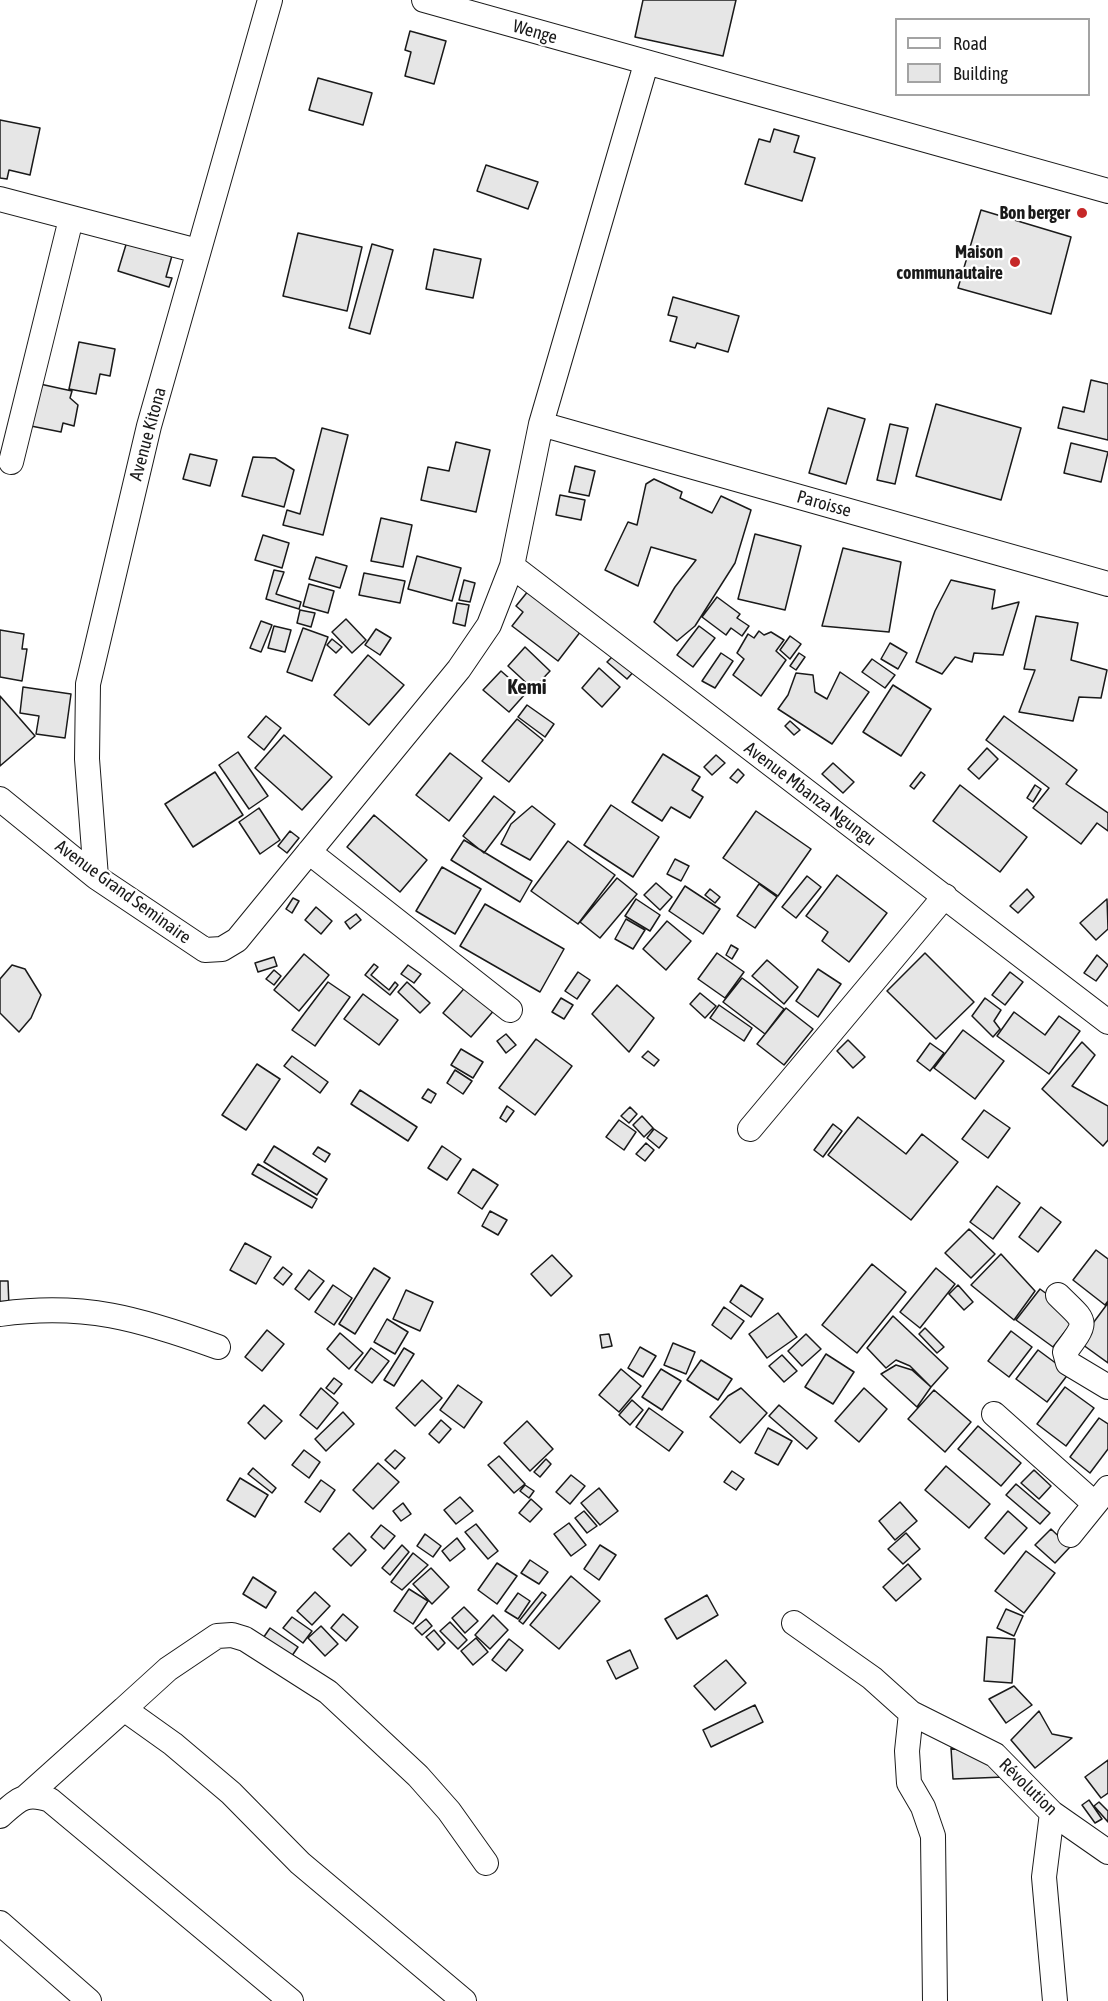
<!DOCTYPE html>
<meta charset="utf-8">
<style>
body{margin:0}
#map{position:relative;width:1108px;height:2001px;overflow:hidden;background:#fff;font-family:"Asap Condensed",sans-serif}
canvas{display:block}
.legend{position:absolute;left:895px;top:18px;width:195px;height:78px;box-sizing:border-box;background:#fff;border:2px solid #a3a3a3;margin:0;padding:8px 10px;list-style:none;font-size:18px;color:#1a1a1a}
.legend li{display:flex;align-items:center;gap:12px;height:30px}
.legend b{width:30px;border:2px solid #a3a3a3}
</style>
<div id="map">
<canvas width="1108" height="2001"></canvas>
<ul class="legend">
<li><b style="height:8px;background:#fff"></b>Road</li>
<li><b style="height:16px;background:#e6e6e6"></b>Building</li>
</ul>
</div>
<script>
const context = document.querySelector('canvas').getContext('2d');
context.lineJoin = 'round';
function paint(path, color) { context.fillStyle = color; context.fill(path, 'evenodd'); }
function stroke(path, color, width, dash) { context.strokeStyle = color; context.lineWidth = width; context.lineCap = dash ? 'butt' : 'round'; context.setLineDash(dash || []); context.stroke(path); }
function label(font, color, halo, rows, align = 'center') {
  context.font = font + ' "Asap Condensed",sans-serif'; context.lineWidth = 4.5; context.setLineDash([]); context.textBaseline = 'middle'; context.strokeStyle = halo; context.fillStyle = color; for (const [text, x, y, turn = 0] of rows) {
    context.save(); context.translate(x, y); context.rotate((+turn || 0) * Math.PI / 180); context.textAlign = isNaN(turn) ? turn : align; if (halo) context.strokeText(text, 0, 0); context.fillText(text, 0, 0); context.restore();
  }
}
const building = new Path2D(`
 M643,0H736L723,56L635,37Z
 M410,31L446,41L434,84L405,76L411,52L405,50Z
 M318,78L372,93L363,125L309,110Z
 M0,120L40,128L30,175L9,170L7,179L0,178Z
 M774,129L799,136L794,152L815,158L802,201L745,184L759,139L770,142Z
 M486,165L538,182L528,209L477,191Z
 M981,210L1071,237L1051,314L958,288Z
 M298,233L362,247L347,311L283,296Z
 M128,238L173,252L166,277L172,278L169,287L118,271Z
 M372,244L393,250L370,334L349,328Z
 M434,249L481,259L473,298L426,289Z
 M673,297L739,316L728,352L697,343L695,348L670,341L677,317L668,315Z
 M79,342L115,349L110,376L100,374L96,394L69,389Z
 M1091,380L1108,384V440L1058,428L1063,407L1084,412Z
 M40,384L72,391L70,398L78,405L74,426L63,423L61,432L31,426Z
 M936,404L1021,428L1001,500L916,476Z
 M828,408L865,419L846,484L809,473Z
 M890,424L908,428L895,484L877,480Z
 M322,428L348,435L323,535L283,525L287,510L300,514Z
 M456,442L490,450L476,512L421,500L428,467L449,471Z
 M1071,443L1108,452L1101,482L1064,473Z
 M190,454L217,460L210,486L183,479Z
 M253,457L275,458L294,470L284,507L242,496Z
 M575,466L595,471L589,496L569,492Z
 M654,479L682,492L680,498L712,513L721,496L751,510L735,563L695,626L677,641L654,622L675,587L696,560L651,547L638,586L605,570L628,522L637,525L646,484Z
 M560,495L585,500L581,520L556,515Z
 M381,518L412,525L403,567L371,561Z
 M755,534L801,546L785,610L738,599Z
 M263,535L289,543L282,568L255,560Z
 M843,548L901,562L889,632L822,626Z
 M417,556L461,568L452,601L408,589Z
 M316,557L347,566L340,588L309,579Z
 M274,570L284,572L276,594L301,602L299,609L266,599Z
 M364,573L405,581L400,603L359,595Z
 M464,580L475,583L470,602L459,600Z
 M951,580L995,590L992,609L1019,602L1003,655L974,653L972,662L955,657L942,674L916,662L935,611Z
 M309,584L334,591L328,613L303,606Z
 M529,590L581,631L558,661L512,626L523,612L516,606Z
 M717,597L740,614L737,618L749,626L742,636L731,628L726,635L702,617Z
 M457,603L469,605L465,626L453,623Z
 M300,610L315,613L311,627L297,623Z
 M1036,616L1078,623L1071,660L1107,670L1101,698L1079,697L1073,721L1019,712L1035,670L1024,669Z
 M346,619L366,640L352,653L332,632Z
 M261,621L272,625L261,652L250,648Z
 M274,626L291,630L285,652L268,648Z
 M699,626L715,638L693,667L677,655Z
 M303,628L328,637L312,681L287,672Z
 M376,629L391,638L380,655L365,645Z
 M0,630L24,634L22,649H27L22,681L0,677Z
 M759,631L764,635L771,632L784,640L776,651L786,660L761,696L733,675L744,659L737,653L748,634L754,638Z
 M790,636L801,644L790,659L780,650Z
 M332,639L342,647L336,653L327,645Z
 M890,643L907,653L898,669L881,659Z
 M525,647L550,671L533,689L508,666Z
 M617,652L636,669L627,679L607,662Z
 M721,653L733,661L715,688L702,681Z
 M799,653L805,657L796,670L790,666Z
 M368,655L404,685L369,725L334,695Z
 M872,659L895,675L885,688L862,672Z
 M599,668L620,687L602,707L582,688Z
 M501,671L526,693L509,712L483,690Z
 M840,672L869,692L832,744L778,709L788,695L796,673L813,675L815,692L827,699Z
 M893,685L931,709L901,756L863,732Z
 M23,687L71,694L65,738L36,734L39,716L20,713Z
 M0,696L35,736L0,766Z
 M527,705L554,724L545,737L518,717Z
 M266,716L281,728L264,750L248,737Z
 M1004,716L1077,770L1066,784L1108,813V831L1097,823L1081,844L1033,808L1049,788L986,740Z
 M517,719L543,740L509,782L482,761Z
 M790,721L800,730L794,735L785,726Z
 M284,735L332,777L302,810L255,768Z
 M987,748L998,759L979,779L968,769Z
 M238,752L268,796L249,809L219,765Z
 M450,753L482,778L449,821L416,795Z
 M663,754L700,777L692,790L703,797L690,818L671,807L662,821L632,802Z
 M716,755L725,763L712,775L704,767Z
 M833,763L854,782L843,793L822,774Z
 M738,769L744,775L737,783L730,778Z
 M215,772L243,815L193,847L165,804Z
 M921,772L925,775L914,789L910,786Z
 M960,785L1027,837L1000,872L933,821Z
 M1035,785L1041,789L1033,802L1027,798Z
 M494,796L515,812L484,853L463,836Z
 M611,805L659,837L633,877L584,845Z
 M532,806L555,824L530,860L501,844L511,824Z
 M259,808L280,840L260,854L239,822Z
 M756,811L811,849L778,896L723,858Z
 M374,815L427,860L400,892L347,847Z
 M290,831L299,838L287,853L278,846Z
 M464,840L532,881L520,902L451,860Z
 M568,841L615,875L578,924L531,891Z
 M675,859L689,866L681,881L667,874Z
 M442,867L481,889L455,934L416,911Z
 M837,875L887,913L849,962L822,941L828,932L806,916Z
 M807,876L821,887L796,918L782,907Z
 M617,878L637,894L600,938L580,922Z
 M656,883L672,897L660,910L644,895Z
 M759,884L777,897L755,928L737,916Z
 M685,886L720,909L703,934L669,911Z
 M710,889L720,897L715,903L705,895Z
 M1027,889L1034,897L1018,913L1010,906Z
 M293,898L299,901L292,913L286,909Z
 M636,899L660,915L650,931L625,916Z
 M1107,899L1108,929L1096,940L1080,923Z
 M485,904L564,949L540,992L460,946Z
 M316,907L332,921L321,934L305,920Z
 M356,914L361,920L350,929L345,922Z
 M626,919L645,930L633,949L615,939Z
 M667,921L691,941L666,970L643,949Z
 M731,945L738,949L732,959L726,955Z
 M717,953L744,972L725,998L698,979Z
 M925,953L974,1002L936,1039L887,991Z
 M304,954L329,975L299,1011L274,990Z
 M1097,955L1108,965L1096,981L1084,973Z
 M274,957L277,966L258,972L255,963Z
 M767,960L798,987L784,1004L752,976Z
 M374,964L378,967L371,975L389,990L395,982L398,985L390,995L365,975Z
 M12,965L25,969L41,995L31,1018L19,1032L0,1013V979Z
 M408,965L421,974L414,983L401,974Z
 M818,969L841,984L818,1017L796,1001Z
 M274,970L281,976L274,985L266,979Z
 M578,972L590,980L577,999L565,991Z
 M1010,972L1023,982L1005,1005L992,995Z
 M742,978L784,1009L765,1034L723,1002Z
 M328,982L350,997L315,1046L292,1030Z
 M407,982L430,1003L420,1013L398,992Z
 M468,984L496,1008L471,1037L443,1013Z
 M617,985L654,1018L629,1052L592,1014Z
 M700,993L716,1006L705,1018L690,1004Z
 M363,994L398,1020L379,1045L344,1019Z
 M561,998L573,1005L564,1019L552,1012Z
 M985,998L1001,1010L994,1021L1000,1029L993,1037L972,1016Z
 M719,1005L752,1028L744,1041L710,1018Z
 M786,1008L813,1029L784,1065L757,1044Z
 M1014,1012L1045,1035L1059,1016L1080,1031L1049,1074L997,1036Z
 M963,1030L1004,1061L975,1099L934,1068Z
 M506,1034L516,1045L506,1053L497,1041Z
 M536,1039L572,1066L535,1115L499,1088Z
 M848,1040L865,1057L853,1068L837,1051Z
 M1082,1042L1095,1055L1072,1086L1108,1106V1140L1103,1146L1042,1089Z
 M930,1043L944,1053L930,1071L917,1061Z
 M461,1049L483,1062L473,1078L451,1065Z
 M648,1051L659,1060L654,1066L642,1057Z
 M292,1056L328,1082L320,1093L284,1066Z
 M257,1064L280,1079L246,1130L222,1115Z
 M455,1070L472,1081L463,1094L447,1083Z
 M428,1089L436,1094L431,1103L422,1098Z
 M360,1090L417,1127L408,1141L351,1104Z
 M507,1106L514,1111L506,1122L500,1118Z
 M630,1107L637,1114L629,1123L621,1116Z
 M984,1110L1010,1128L988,1158L962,1139Z
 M642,1116L653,1128L644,1137L633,1125Z
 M858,1117L906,1154L922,1134L958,1162L911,1220L828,1155Z
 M619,1120L636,1132L624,1150L606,1137Z
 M833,1124L842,1131L823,1157L814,1150Z
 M654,1129L667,1138L659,1148L647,1138Z
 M646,1143L654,1150L645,1161L636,1154Z
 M274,1146L327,1179L317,1195L264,1162Z
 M442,1146L461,1159L447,1180L428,1168Z
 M318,1147L330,1154L325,1162L313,1154Z
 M258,1164L317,1199L312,1208L252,1174Z
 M473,1169L498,1185L482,1209L458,1193Z
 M997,1186L1020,1203L993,1239L970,1222Z
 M1041,1207L1061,1222L1038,1252L1019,1237Z
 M490,1211L507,1220L498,1235L482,1226Z
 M969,1229L995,1254L971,1278L945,1253Z
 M245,1243L271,1257L256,1284L230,1270Z
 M1096,1250L1108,1259V1301L1105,1305L1073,1280Z
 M1001,1254L1035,1291L1014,1320L971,1285Z
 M552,1255L572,1276L551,1296L531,1274Z
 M872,1264L906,1292L857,1353L822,1325Z
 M283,1267L292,1274L283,1285L274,1278Z
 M374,1268L390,1278L355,1334L339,1324Z
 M936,1268L955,1284L920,1328L900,1312Z
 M309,1270L324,1281L309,1300L295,1289Z
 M0,1281H8L9,1307H0Z
 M333,1285L352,1298L334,1325L315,1312Z
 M741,1285L763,1299L751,1317L730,1302Z
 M958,1285L973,1302L964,1310L949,1294Z
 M1040,1289L1077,1316L1053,1347L1016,1320Z
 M406,1290L433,1302L420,1331L393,1319Z
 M1108,1303V1363L1079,1342Z
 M724,1307L744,1321L731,1339L712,1325Z
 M778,1313L797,1337L767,1358L749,1334Z
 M893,1316L948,1368L931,1387L910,1366L896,1360L886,1368L867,1348Z
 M387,1319L408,1332L395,1354L374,1342Z
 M925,1328L944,1347L937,1353L919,1334Z
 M267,1330L284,1344L262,1371L245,1357Z
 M1011,1331L1032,1347L1009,1377L988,1361Z
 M340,1333L363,1353L349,1369L327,1349Z
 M609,1334L612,1346L602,1348L600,1335Z
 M806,1334L821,1349L802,1366L788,1351Z
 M673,1343L695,1352L686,1374L664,1365Z
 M640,1347L656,1356L643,1377L628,1368Z
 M371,1348L389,1361L372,1383L355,1370Z
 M404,1348L414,1354L394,1386L384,1380Z
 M1038,1350L1069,1373L1047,1402L1016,1379Z
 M826,1354L854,1372L833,1404L805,1387Z
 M782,1355L797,1371L784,1382L769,1366Z
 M701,1360L732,1379L718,1400L687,1380Z
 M896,1365L912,1370L931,1387L917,1407L881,1374Z
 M621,1369L641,1386L619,1412L599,1395Z
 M661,1369L681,1381L662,1410L642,1397Z
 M334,1378L342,1384L334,1394L326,1388Z
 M422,1380L442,1398L415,1426L396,1408Z
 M458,1385L482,1402L464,1428L440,1410Z
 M1065,1387L1094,1408L1066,1446L1037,1424Z
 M321,1388L338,1403L317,1429L300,1415Z
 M741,1388L767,1413L740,1443L710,1417L728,1396Z
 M864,1388L887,1409L859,1442L835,1421Z
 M934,1390L971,1422L945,1452L908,1419Z
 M632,1400L643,1410L630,1425L619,1415Z
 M264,1405L282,1421L265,1439L248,1423Z
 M779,1405L817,1438L807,1449L769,1416Z
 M649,1408L683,1432L669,1451L636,1427Z
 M343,1412L354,1424L326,1451L315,1439Z
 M1099,1418L1108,1424V1449L1090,1473L1070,1457Z
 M441,1420L451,1429L439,1443L429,1434Z
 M527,1421L553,1449L530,1471L504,1443Z
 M978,1426L1021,1463L1001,1486L958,1449Z
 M768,1428L792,1441L778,1465L755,1453Z
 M304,1450L320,1462L309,1478L292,1465Z
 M395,1450L405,1458L395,1469L385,1460Z
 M499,1456L525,1484L514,1493L488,1465Z
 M546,1459L551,1464L540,1477L534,1472Z
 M378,1463L399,1482L373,1509L353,1490Z
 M946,1466L990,1504L969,1528L925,1490Z
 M253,1468L276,1488L272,1493L248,1474Z
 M1034,1470L1051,1486L1039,1499L1021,1483Z
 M732,1471L744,1479L736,1490L724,1482Z
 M571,1475L585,1486L570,1504L556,1492Z
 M240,1478L268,1495L255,1517L227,1500Z
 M321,1480L335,1490L320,1512L305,1502Z
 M1016,1484L1050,1513L1040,1524L1006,1495Z
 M525,1485L534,1491L529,1498L520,1491Z
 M599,1488L618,1511L600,1525L581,1503Z
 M460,1497L473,1511L456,1524L444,1510Z
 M531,1499L542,1509L530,1522L519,1513Z
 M900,1502L917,1521L895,1540L879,1521Z
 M403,1503L411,1514L401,1521L393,1511Z
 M584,1511L597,1526L587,1533L575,1518Z
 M1008,1511L1027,1528L1004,1554L985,1538Z
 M569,1523L586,1545L571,1556L554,1534Z
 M476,1524L498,1551L488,1559L465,1532Z
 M381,1525L395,1536L384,1549L371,1537Z
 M1051,1529L1070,1547L1055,1563L1035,1545Z
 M349,1533L366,1550L351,1566L333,1549Z
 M906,1533L920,1549L903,1564L888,1549Z
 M425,1534L441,1546L433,1557L417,1546Z
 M457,1538L465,1549L450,1561L442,1551Z
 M402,1545L409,1552L390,1575L382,1568Z
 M600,1545L616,1555L599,1580L584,1569Z
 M1026,1551L1055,1573L1024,1613L995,1591Z
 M413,1553L428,1565L402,1590L391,1582Z
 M530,1560L548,1572L539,1584L521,1573Z
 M497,1563L517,1576L497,1604L478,1590Z
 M908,1564L921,1579L896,1601L883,1587Z
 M431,1568L449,1587L432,1604L413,1584Z
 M571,1576L600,1601L559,1649L530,1625Z
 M253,1577L276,1592L266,1608L243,1594Z
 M409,1589L428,1601L413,1624L394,1611Z
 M315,1592L330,1606L312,1625L297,1611Z
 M542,1592L546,1595L523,1624L519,1621Z
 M518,1593L530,1601L518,1619L505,1611Z
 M707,1595L718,1615L677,1639L665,1619Z
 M464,1607L478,1621L465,1633L452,1618Z
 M1006,1609L1023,1616L1014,1636L997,1628Z
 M343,1614L358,1627L346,1641L331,1628Z
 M493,1615L508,1630L490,1649L475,1635Z
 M292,1617L312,1631L303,1643L283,1628Z
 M426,1619L432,1626L422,1635L415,1628Z
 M450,1622L467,1640L458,1649L440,1631Z
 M321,1626L338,1644L325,1656L308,1638Z
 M270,1628L298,1647L287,1663L259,1644Z
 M434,1630L445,1643L438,1650L426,1637Z
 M987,1637L1015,1639L1012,1683L984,1681Z
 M476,1638L488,1652L473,1665L461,1651Z
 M509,1639L523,1650L506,1671L492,1660Z
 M630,1650L638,1668L616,1679L607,1661Z
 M726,1660L746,1683L715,1710L694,1686Z
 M1014,1686L1032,1705L1006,1723L989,1699Z
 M755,1705L763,1722L711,1747L703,1730Z
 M1039,1711L1052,1734L1072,1738L1035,1768L1011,1740Z
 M951,1748L994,1759L1004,1777L953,1779Z
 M1108,1760V1793L1101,1798L1085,1777Z
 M1089,1800L1102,1819L1095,1823L1082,1805Z
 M1099,1802L1108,1811V1822L1094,1806Z`);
const minor = new Path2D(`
 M424,0L1108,191
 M0,199L198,251
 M541,424L1108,584
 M11,462L71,219
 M512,566L1108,1022
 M0,799L96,877L205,950L222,949L237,940L459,669L489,625L512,566L541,424L646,64
 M309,852L510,1010
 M96,877L87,759L88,684L149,426L270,0
 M750,1129L945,896
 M1058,1295C1086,1323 1090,1319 1065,1352L1068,1363L1108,1387
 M0,1314C84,1302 140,1319 218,1347
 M994,1414L1095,1504
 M1070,1535L1108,1488
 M794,1623L872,1678L911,1713L995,1755L1052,1813L1108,1852
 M124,1709L168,1669L217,1636L232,1635L245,1639L328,1692L418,1776L449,1811L486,1863
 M911,1713L907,1751L909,1783L923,1807L933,1836L935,2001
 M27,1796L124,1709L173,1744L231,1793L300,1863L464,2001
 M1052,1813L1044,1877L1055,2001
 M0,1816C18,1800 25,1791 50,1800L291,2001
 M0,1923L89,2001`);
const markers = [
 [1082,213,6,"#c62828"],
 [1015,262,6,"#c62828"]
];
const streetNames = [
 ["Wenge",535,32,16],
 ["Avenue Kitona",148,434,-75],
 ["Paroisse",824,504,16],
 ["Avenue Mbanza Ngungu",810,794,37],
 ["Avenue Grand Seminaire",123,892,36],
 ["Révolution",1028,1787,44]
];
const poiNames = [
 ["Bon berger",1070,213],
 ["Maison",1003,252],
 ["communautaire",1003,273]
];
const quarterNames = [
 ["Kemi",527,687]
];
paint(building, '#e6e6e6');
stroke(building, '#1a1a1a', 1.5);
stroke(minor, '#1a1a1a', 26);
stroke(minor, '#fff', 24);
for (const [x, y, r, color] of markers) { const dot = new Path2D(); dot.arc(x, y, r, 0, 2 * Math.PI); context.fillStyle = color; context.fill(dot); stroke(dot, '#fff', 2); }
label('18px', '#1a1a1a', '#fff', streetNames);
label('bold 18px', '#1a1a1a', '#fff', poiNames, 'right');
label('bold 21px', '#1a1a1a', '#fff', quarterNames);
</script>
